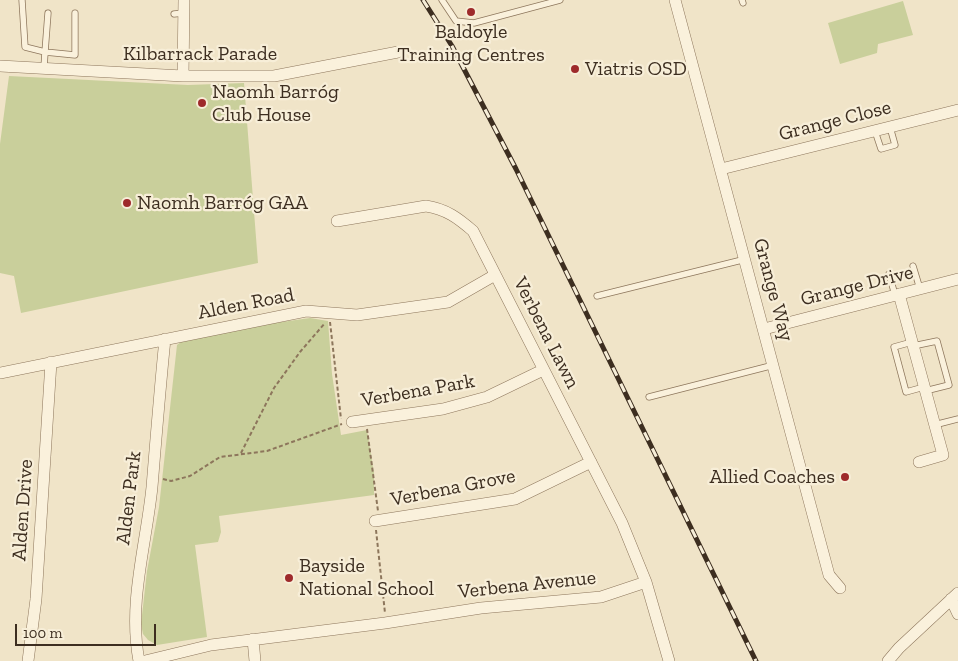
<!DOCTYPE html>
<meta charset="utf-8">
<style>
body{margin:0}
#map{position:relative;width:958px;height:661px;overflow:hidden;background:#f0e4c8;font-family:"Zilla Slab",serif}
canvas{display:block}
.scale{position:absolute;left:15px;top:624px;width:141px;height:22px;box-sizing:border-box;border:2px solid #3d2e20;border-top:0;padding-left:6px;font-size:15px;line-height:18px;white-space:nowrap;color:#3d2e20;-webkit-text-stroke:4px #f7eed8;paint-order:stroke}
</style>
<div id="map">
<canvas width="958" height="661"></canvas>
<div class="scale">100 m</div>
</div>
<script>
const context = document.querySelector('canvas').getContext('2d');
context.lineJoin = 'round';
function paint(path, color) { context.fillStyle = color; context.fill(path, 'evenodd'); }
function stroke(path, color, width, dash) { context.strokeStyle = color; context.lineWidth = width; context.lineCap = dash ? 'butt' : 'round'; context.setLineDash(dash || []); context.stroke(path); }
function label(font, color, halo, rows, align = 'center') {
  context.font = font + ' "Zilla Slab",serif'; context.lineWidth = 4.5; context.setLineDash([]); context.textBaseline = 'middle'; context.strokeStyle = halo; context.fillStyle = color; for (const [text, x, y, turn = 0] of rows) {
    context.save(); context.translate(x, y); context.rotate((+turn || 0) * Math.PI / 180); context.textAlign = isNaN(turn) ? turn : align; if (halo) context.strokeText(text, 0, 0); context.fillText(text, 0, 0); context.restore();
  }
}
const green = new Path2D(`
 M903,1L913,35L878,44L877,53L840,64L828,23Z
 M9,76L188,85L244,83L258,263L21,313L14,276L0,273V144Z
 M310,318L328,321L332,374L341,435L367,430L374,473V495L219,516L221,532L218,542L195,545L207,637L157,645L148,640L143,634L141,624L147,571L159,507L177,345L182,341L253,326Z`);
const path = new Path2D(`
 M330,322L341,419
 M367,429L378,511
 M241,453L274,388L300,352L325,323
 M163,479L171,481L190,476L220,457L267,451L342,424
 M376,530L385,613`);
const lane = new Path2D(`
 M22,0L25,47L45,52L44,68
 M442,0L456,21L474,23L560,0
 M742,0L743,3
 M48,13L45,52L75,55V13
 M174,14L184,13
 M875,131L881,149L895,145L890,127
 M913,266L920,289
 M889,274L895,295
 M597,296L746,259
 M912,342L894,347L906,392L924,387
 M913,346L937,341L949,385L925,391
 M649,397L774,365
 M934,425L958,419`);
const street = new Path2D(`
 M675,0L829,575L840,588
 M0,66L183,76H274L398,52
 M183,76L184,0
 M721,169L958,110
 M337,221L426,206C446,209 458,218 473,231L622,523L646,582L669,661
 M899,294L943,455L919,462
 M764,329L958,279
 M0,373L306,311L357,315L448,302L495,275
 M352,422L443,409L487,397L543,370
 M375,521L515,499L591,462
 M951,599L958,614
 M253,639L255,661
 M28,661L36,599L51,362
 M139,661C128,602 146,546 152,487C156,438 160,388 165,339
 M145,661L211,645L385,623L481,608L601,597L646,582
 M888,661L899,648L958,593`);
const rail = new Path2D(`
 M423,0L452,46L516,169L756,661`);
const markers = [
 [471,12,5,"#9e2a2b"],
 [575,69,5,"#9e2a2b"],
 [202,103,5,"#9e2a2b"],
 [127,203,5,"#9e2a2b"],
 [845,477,5,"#9e2a2b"],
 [289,578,5,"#9e2a2b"]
];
const poiNames = [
 ["Baldoyle",471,32,"center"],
 ["Training Centres",471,55,"center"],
 ["Viatris OSD",585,69],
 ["Naomh Barróg",212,92],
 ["Club House",212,115],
 ["Naomh Barróg GAA",137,203],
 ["Allied Coaches",835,477,"right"],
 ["Bayside",299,566],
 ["National School",299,589]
];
const streetNames = [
 ["Kilbarrack Parade",200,54],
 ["Grange Close",835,121,-14],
 ["Grange Drive",857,286,-14],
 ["Grange Way",773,290,75],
 ["Alden Road",246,304,-11],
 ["Verbena Lawn",546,333,63],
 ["Verbena Park",418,391,-10],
 ["Verbena Grove",453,488,-11],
 ["Alden Park",129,498,-83],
 ["Alden Drive",23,510,-86],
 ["Verbena Avenue",527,585,-6]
];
paint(green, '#c9cf9b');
stroke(lane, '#8d765c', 7);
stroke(street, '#8d765c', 12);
stroke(path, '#8d765c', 2, [4, 2.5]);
stroke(lane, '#faf1dc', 5.5);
stroke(street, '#faf1dc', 11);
stroke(rail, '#3d2e20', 5);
stroke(rail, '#f7eed8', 3, [9]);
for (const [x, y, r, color] of markers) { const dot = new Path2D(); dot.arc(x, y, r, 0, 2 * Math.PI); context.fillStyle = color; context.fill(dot); stroke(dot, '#f7eed8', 2); }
label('20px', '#3d2e20', '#f7eed8', poiNames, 'left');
label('20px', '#3d2e20', '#f7eed8', streetNames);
</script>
